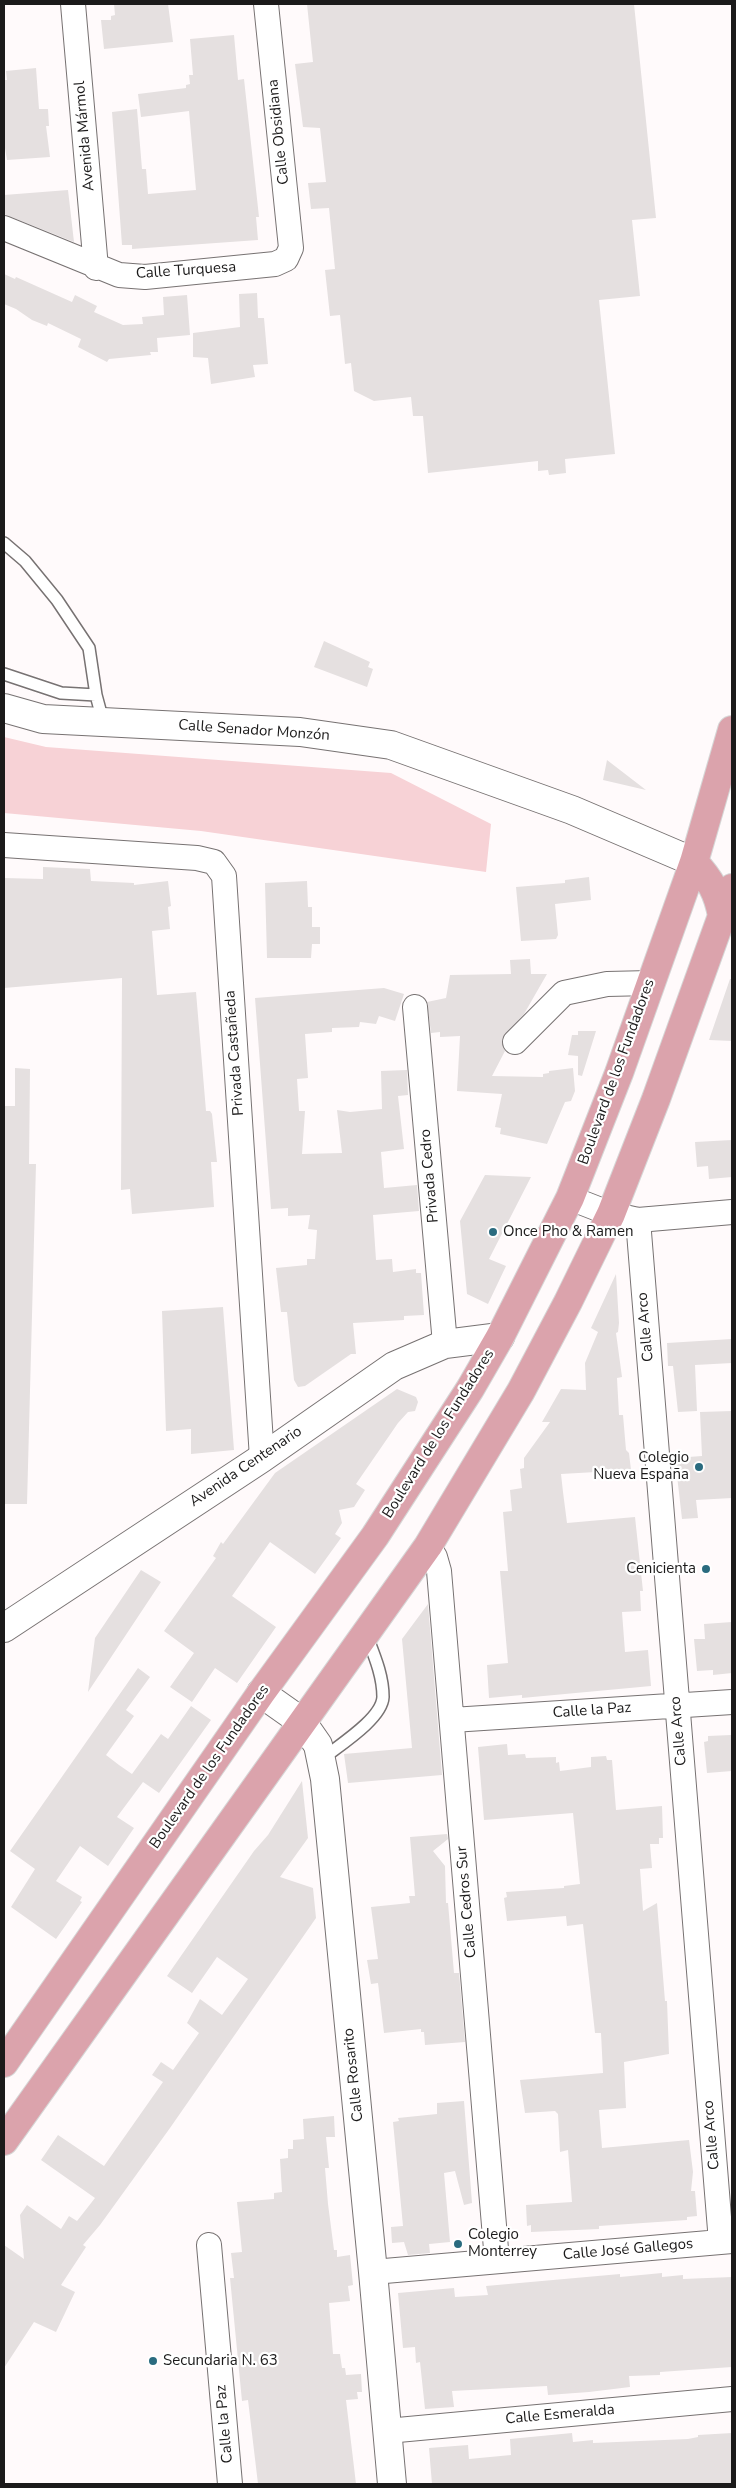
<!DOCTYPE html>
<meta charset="utf-8">
<style>
body{margin:0}
#map{position:relative;width:736px;height:2488px;overflow:hidden;background:#fffafb;font-family:"Nunito Sans",sans-serif}
canvas{display:block}
.frame{position:absolute;inset:0;border:5px solid #1b1a1a;pointer-events:none}
</style>
<div id="map">
<canvas width="736" height="2488"></canvas>
<div class="frame"></div>
</div>
<script>
const context = document.querySelector('canvas').getContext('2d');
context.lineJoin = 'round';
function paint(path, color) { context.fillStyle = color; context.fill(path, 'evenodd'); }
function stroke(path, color, width, dash) { context.strokeStyle = color; context.lineWidth = width; context.lineCap = dash ? 'butt' : 'round'; context.setLineDash(dash || []); context.stroke(path); }
function label(font, color, halo, rows, align = 'center') {
  context.font = font + ' "Nunito Sans",sans-serif'; context.lineWidth = 4.5; context.setLineDash([]); context.textBaseline = 'middle'; context.strokeStyle = halo; context.fillStyle = color; for (const [text, x, y, turn = 0] of rows) {
    context.save(); context.translate(x, y); context.rotate((+turn || 0) * Math.PI / 180); context.textAlign = isNaN(turn) ? turn : align; if (halo) context.strokeText(text, 0, 0); context.fillText(text, 0, 0); context.restore();
  }
}
const green = new Path2D(`
 M4,737L46,747L391,773L491,824L486,872L201,831L4,813Z`);
const building = new Path2D(`
 M114,4H168L173,42L104,49L101,20H111V16L115,15Z
 M307,4H634L656,218L632,220L640,296L599,300L615,454L565,459L566,473L549,475L548,470L538,471V461L428,473L423,416H413L411,397L374,401L354,391L351,363L345,364L340,315L330,316L325,270L335,269L329,208L311,209L308,183L326,182L320,128L303,127L295,64L313,62Z
 M234,35L238,80L244,79L259,217H256L258,240L132,249V245H122L112,112L137,109L142,169H146L148,194L196,190L189,111L141,117L138,94L186,88V85L190,84L189,75H193L190,39Z
 M36,68L39,109H48L49,126H46L50,157L7,160L4,142V80H7L6,71Z
 M68,190L74,242L4,214V195Z
 M4,274L15,279L16,277L72,302L75,295L97,306L94,312L123,325L143,324L142,317L164,315L163,297L187,295L190,335L157,338L158,352H150L151,355L109,359L107,362L78,347L81,339L48,323L47,326L32,320L16,309L4,304Z
 M257,293L258,318H264L268,364L253,365L255,377L211,384L208,358L193,357V333L240,327L239,294Z
 M324,641L370,662L368,667L373,669L367,687L314,667Z
 M607,760L646,790L603,780Z
 M43,867L90,869L91,881L134,883V885L168,881L171,906L168,907L170,929L152,931L157,995L196,992L206,1111H210L212,1114L217,1162H211L214,1207L132,1214L130,1189L121,1190L122,978L4,988V878L43,879Z
 M589,877L591,900L555,904L558,935L556,939L521,941L516,887L565,883V880Z
 M307,881L308,907H312V927H320V944H312L311,958H267L265,883Z
 M530,959L531,974H547L524,1014L502,1038L505,1051L492,1076L543,1077V1074L549,1073V1071L573,1068L575,1091L571,1101L565,1102L547,1144L500,1134L501,1128L495,1127L502,1094L457,1091L460,1036L440,1037V1032L431,1033L427,1002L446,998L450,975L511,974L510,960Z
 M730,979H732V1041L709,1040Z
 M384,988L404,994L395,1021L379,1016L376,1024L360,1022L359,1027L332,1028V1032L305,1034L308,1078L297,1079L299,1111H305L302,1154L342,1153L337,1110L350,1112L382,1109L381,1071L407,1070L408,1095L398,1096L404,1149L381,1152L384,1188L417,1185L419,1211L373,1215L376,1260L392,1259L393,1272L416,1269V1273H421L424,1315L404,1316V1320L353,1323L356,1354H351L305,1386L298,1387L294,1380L287,1312H281L276,1268L307,1265V1259H315L317,1230L308,1229L310,1215L288,1216V1208L271,1209L255,998Z
 M578,1031H596L582,1076L578,1075V1056L568,1055L572,1035H578Z
 M15,1068L30,1069L29,1164H36L27,1504H4V1106H15Z
 M732,1140V1177L709,1179L708,1166L697,1167L695,1142Z
 M485,1175L531,1177L489,1259L506,1266L488,1304L467,1294L460,1221Z
 M616,1274L619,1323L618,1332L616,1333L622,1377L617,1378L619,1415H623L626,1450L629,1453L631,1470L561,1474L563,1492L567,1523L635,1517L643,1591H640L641,1611L622,1612L625,1652L648,1650L651,1686L522,1698V1695L489,1698L487,1665L508,1663L500,1571H508L503,1512L512,1511L510,1490L522,1488L520,1469L524,1468V1458L550,1422H542L561,1389L586,1390L585,1363L598,1332L591,1328Z
 M223,1307L234,1450L191,1454V1429L166,1431L162,1311Z
 M732,1339V1363L695,1365L697,1411L678,1412L673,1366H668L667,1343Z
 M397,1389L416,1397L418,1402L415,1411L408,1412L398,1423L356,1484L365,1490L354,1507L339,1510L342,1523L335,1534L341,1538L315,1574L270,1542L232,1596L276,1627L237,1683L215,1668L192,1702L170,1687L194,1653L164,1631L216,1558L213,1556L221,1542L223,1544L275,1473Z
 M732,1411V1498L696,1500L698,1518L682,1519L675,1458L702,1456L700,1412Z
 M141,1570L161,1582L88,1692L95,1638Z
 M428,1604L442,1775L348,1783L344,1754L412,1748L402,1639Z
 M732,1622V1673L713,1675V1670L697,1671L694,1639H705L704,1624Z
 M138,1668L150,1677L126,1710L134,1716L106,1755L119,1765L132,1774L161,1734L168,1739L191,1706L211,1720L159,1793L143,1782L117,1817L134,1828L108,1866L80,1846L56,1881L82,1897L80,1901L82,1902L56,1939L11,1907L35,1869L10,1851Z
 M731,1735L732,1771L707,1773L704,1742L708,1741V1736Z
 M507,1744L508,1755L525,1754L526,1758L556,1757V1763L559,1762L560,1771L591,1767V1757L606,1756L607,1760H612L616,1810L662,1806L663,1838H659V1844H650L652,1868L640,1869L643,1911L657,1903L665,2001H667L669,2054L624,2062L626,2108L599,2110L602,2148L689,2140L693,2172L691,2191H695L697,2216L687,2217V2220L599,2226V2229L531,2232V2225L527,2226L526,2205L572,2202L568,2150L560,2152L558,2114L555,2111L525,2113L520,2080L603,2073L601,2033H595L583,1924L567,1926L566,1916L507,1921L504,1898L507,1897L506,1892L564,1888V1886L580,1884L573,1813L484,1820L478,1747Z
 M302,1781L308,1838L280,1877L313,1888L316,1918L170,2128L100,2225L83,2245L86,2247L61,2285L75,2292L56,2332L34,2322L4,2368V2245L24,2259L20,2215L27,2205L61,2229L69,2216L77,2221L95,2198L41,2160L58,2135L104,2166L163,2082L152,2075L161,2062L173,2070L199,2033L187,2023L200,1999L222,2015L248,1979L217,1957L192,1993L167,1976L254,1851L268,1835Z
 M447,1834L448,1839L433,1851L445,1866L446,1903H448L454,1973H459L465,2042L425,2045L424,2032H421V2029L384,2033L378,1983L371,1984L367,1960L378,1959L371,1907L410,1903L409,1896H415L410,1837Z
 M464,2101L472,2203L464,2205L455,2171L444,2173L450,2242L429,2244L430,2253L408,2255L404,2242L392,2243L391,2227L403,2226L393,2122L399,2121L398,2118L437,2114V2103Z
 M334,2116L335,2137H326L329,2168H325L328,2204L334,2250H337V2257L350,2255L353,2285L348,2286L350,2301L329,2303L333,2354H340L342,2368H345L346,2375L361,2374L362,2392H357L358,2399L346,2400L356,2484H258L248,2400L242,2401L230,2278H234L231,2253L242,2252L237,2202L274,2199V2193L282,2192L280,2159L288,2158V2149H293V2140L304,2139L303,2119Z
 M662,2273V2277L683,2275V2279L732,2277V2367L660,2372V2375L629,2376L630,2387L589,2392L548,2395L547,2386L452,2391L454,2407L425,2409L420,2362L416,2363L415,2347L403,2348L398,2293L454,2288L455,2297L488,2295L486,2286L620,2274V2277Z
 M572,2433L573,2442L593,2440V2443L688,2439L698,2437V2435L732,2433V2484H432L429,2448L468,2445L469,2459L511,2455L510,2439Z`);
const service = new Path2D(`
 M4,543L25,561L57,600L89,648L96,695L103,721
 M4,674L61,693L96,695
 M322,1759C338,1746 382,1719 383,1697C383,1675 374,1655 366,1634`);
const minor = new Path2D(`
 M73,4L96,268
 M4,228L119,275L145,277L275,264L286,259L291,248L266,4
 M4,845L197,858L214,862L224,876L262,1458
 M415,1007L445,1344
 M515,1042L564,993L607,984L650,983
 M570,1198L611,1214L638,1220L732,1212
 M638,1220L721,2242
 M428,1546L435,1557L439,1571L497,2261
 M452,1720L732,1702
 M209,2245L230,2484
 M373,2272L732,2241
 M387,2431L732,2399`);
const tertiary = new Path2D(`
 M4,708L43,719L300,732L391,745L572,810L694,862
 M4,1628L262,1458L394,1366L445,1344L500,1337
 M261,1693L302,1722L318,1745L325,1779L373,2272L392,2484`);
const primary = new Path2D(`
 M694,862C710,879 718,893 722,916
 M4,2063L261,1693L375,1536L470,1389L500,1337L570,1198L619,1073L694,862L732,730
 M4,2141L428,1546L521,1391L568,1302L611,1214L656,1099L732,888`);
const markers = [
 [493,1232,5,"#2a6b7f"],
 [699,1467,5,"#2a6b7f"],
 [706,1569,5,"#2a6b7f"],
 [458,2244,5,"#2a6b7f"],
 [153,2361,5,"#2a6b7f"]
];
const streetNames = [
 ["Calle Obsidiana",279,132,-96],
 ["Avenida Mármol",85,136,-95],
 ["Calle Turquesa",186,271,-4],
 ["Calle Senador Monzón",254,731,4],
 ["Privada Castañeda",235,1053,-94],
 ["Boulevard de los Fundadores",617,1072,-70],
 ["Privada Cedro",430,1176,-95],
 ["Calle Arco",646,1327,-95],
 ["Boulevard de los Fundadores",439,1434,-58],
 ["Avenida Centenario",246,1467,-34],
 ["Calle la Paz",592,1711,-4],
 ["Calle Arco",679,1731,-95],
 ["Boulevard de los Fundadores",210,1767,-55],
 ["Calle Cedros Sur",467,1902,-95],
 ["Calle Rosarito",354,2075,-96],
 ["Calle Arco",712,2135,-95],
 ["Calle José Gallegos",628,2250,-5],
 ["Calle Esmeralda",560,2415,-5],
 ["Calle la Paz",225,2424,-95]
];
const poiNames = [
 ["Once Pho & Ramen",503,1232],
 ["Colegio",689,1458,"right"],
 ["Nueva España",689,1475,"right"],
 ["Cenicienta",696,1569,"right"],
 ["Colegio",468,2235],
 ["Monterrey",468,2252],
 ["Secundaria N. 63",163,2361]
];
paint(green, '#f7d2d6');
paint(building, '#e5e0e0');
stroke(service, '#777272', 14);
stroke(minor, '#777272', 26);
stroke(tertiary, '#777272', 30);
stroke(primary, '#d6d6d6', 30);
stroke(service, '#fff', 11);
stroke(minor, '#fff', 24);
stroke(tertiary, '#fff', 28);
stroke(primary, '#dba3ac', 28);
for (const [x, y, r, color] of markers) { const dot = new Path2D(); dot.arc(x, y, r, 0, 2 * Math.PI); context.fillStyle = color; context.fill(dot); stroke(dot, '#fff', 2); }
label('15px', '#1b1a1a', '#fff', streetNames);
label('15px', '#1b1a1a', '#fff', poiNames, 'left');
</script>
